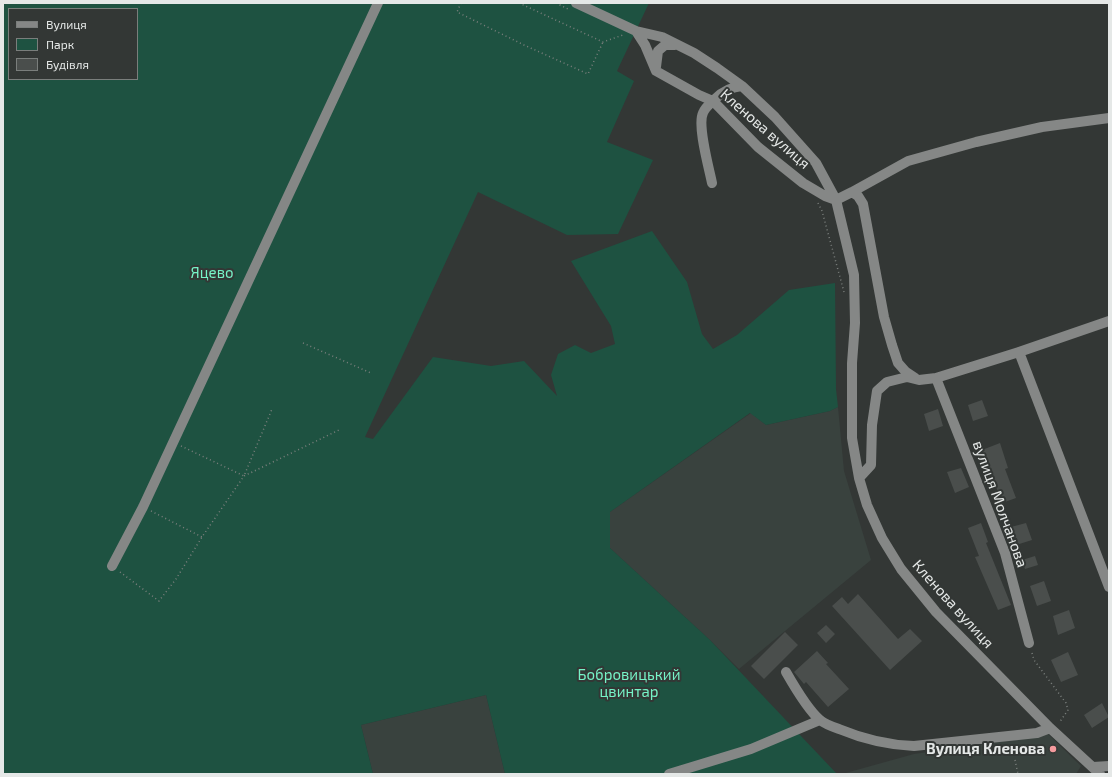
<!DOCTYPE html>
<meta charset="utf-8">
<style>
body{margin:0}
#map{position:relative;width:1112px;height:777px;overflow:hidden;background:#333735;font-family:"Exo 2",sans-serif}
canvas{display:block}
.frame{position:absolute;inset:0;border:4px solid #e5e8e7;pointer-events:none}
.legend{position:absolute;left:8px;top:8px;width:130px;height:72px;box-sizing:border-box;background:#333735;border:1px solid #7a7e7c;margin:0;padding:5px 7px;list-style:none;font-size:12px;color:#e5e8e7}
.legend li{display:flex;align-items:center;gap:8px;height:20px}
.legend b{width:20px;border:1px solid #7a7e7c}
</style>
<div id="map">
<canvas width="1112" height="777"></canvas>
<div class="frame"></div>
<ul class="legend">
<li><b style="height:5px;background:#858786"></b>Вулиця</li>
<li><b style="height:11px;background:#1e5241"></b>Парк</li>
<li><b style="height:11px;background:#4a4e4c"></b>Будівля</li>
</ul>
</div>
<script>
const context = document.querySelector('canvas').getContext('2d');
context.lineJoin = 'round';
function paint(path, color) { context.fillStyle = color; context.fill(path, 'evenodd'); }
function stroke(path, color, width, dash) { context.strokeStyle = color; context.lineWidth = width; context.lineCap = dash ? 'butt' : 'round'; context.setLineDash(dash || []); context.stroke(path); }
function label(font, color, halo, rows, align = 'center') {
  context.font = font + ' "Exo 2",sans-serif'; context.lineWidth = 4; context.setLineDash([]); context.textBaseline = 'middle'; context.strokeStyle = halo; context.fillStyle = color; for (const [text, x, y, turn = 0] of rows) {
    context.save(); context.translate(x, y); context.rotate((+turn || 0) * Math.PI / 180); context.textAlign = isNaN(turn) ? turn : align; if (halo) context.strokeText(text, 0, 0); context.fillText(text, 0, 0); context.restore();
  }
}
const built = new Path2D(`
 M838,407L844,471L871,560L739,669L710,640L610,548V512L751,413L766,425L830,411Z
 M486,695L505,774H373L361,725Z
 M1047,733L1081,766L1076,774H842L914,754L979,745Z`);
const green = new Path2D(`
 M3,3H649L617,71L634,81L607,142L653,160L618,234L567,235L478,192L365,437L373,439L433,357L491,366L524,361L557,396L551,375L558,354L575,345L591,353L615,344L611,326L571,261L652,231L687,282L702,334L713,349L737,335L789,290L835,283L836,389L838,407L830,411L766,425L750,413L610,512V548L710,640L837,774H505L486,695L361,725L373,774H3ZM9,9H137V79H9Z`);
const building = new Path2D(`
 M982,400L988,416L973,421L968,405Z
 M938,409L943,426L929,431L924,414Z
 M1000,443L1008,468L1005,469L1016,498L1002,503L982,450Z
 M961,468L969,487L955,493L947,472Z
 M981,523L988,542L986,543L1011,605L998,610L975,557L979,556L968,528Z
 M1026,523L1032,540L1016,545L1011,527Z
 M1035,556L1038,565L1025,569L1022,560Z
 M1044,581L1051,601L1037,606L1030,586Z
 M858,594L898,639L910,629L922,641L890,670L832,606L842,597L848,604Z
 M1069,610L1075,628L1058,635L1053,616Z
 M826,625L835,634L826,643L817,633Z
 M785,632L798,645L764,679L751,666Z
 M817,651L828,663L826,664L849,689L828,707L806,682L804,684L794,672Z
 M1068,652L1078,675L1061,682L1051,660Z
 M1102,703L1109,717L1092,728L1084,715Z`);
const path = new Path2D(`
 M461,3L457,12L524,45L588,74L603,42
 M519,3L603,42L623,35
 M556,3L568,9
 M818,203L822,211L844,292
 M303,343L371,373
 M181,446L244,476L272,409
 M151,511L202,537
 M120,572L159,601L176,579L202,537L244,476L341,429
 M1032,653L1034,660L1066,703L1068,710L1059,723
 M1015,760L1018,774`);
const minor = new Path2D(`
 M576,3L636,31L662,37L694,53L717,68L742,86L775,117L816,163L836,200L854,275L855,323L852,363V438L859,478L867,505L882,538L901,569L936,612L1050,728L1100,774
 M636,31L645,45L656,71L699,95L713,101L758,147L803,183L825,196L836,200
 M656,67L658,51L665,45H675
 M712,183C709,168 697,125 703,113C705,107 711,103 715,99C723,91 731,87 742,86
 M852,192L908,161L976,142L1042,127L1109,118
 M836,200L852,192L858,196L863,204L884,317L892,345L898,363L906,372L915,378
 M1019,352L1109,587
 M936,378L1005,553L1029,643
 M859,478L871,465L872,425L877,391L887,382L907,377L919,380L936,378L1019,352L1109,321
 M112,566L143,507L378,3
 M786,672C794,686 808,710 820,720C825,724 833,727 839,729C863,739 888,745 914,746L1037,733L1050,728
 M1093,767L1109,766
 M669,774L751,749L820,720`);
const markers = [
 [1053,749,4,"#f59b9e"]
];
const streetNames = [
 ["Кленова вулиця",765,129,41],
 ["вулиця Молчанова",1000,504,70],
 ["Кленова вулиця",953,604,48]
];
const parkNames = [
 ["Яцево",212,273],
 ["Бобровицький",629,675],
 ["цвинтар",629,692]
];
const poiNames = [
 ["Вулиця Кленова",1045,749]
];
paint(built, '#39423e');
paint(green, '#1e5241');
paint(building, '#4a4e4c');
stroke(path, '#7c807e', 1.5, [1, 3]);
stroke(minor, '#858786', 10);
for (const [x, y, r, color] of markers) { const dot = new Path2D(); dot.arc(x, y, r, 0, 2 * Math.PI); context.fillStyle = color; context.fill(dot); stroke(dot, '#333735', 1.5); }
label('15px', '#e5e8e7', '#333735', streetNames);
label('15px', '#76f3c7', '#333735', parkNames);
label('bold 15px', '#e5e8e7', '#333735', poiNames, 'right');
</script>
